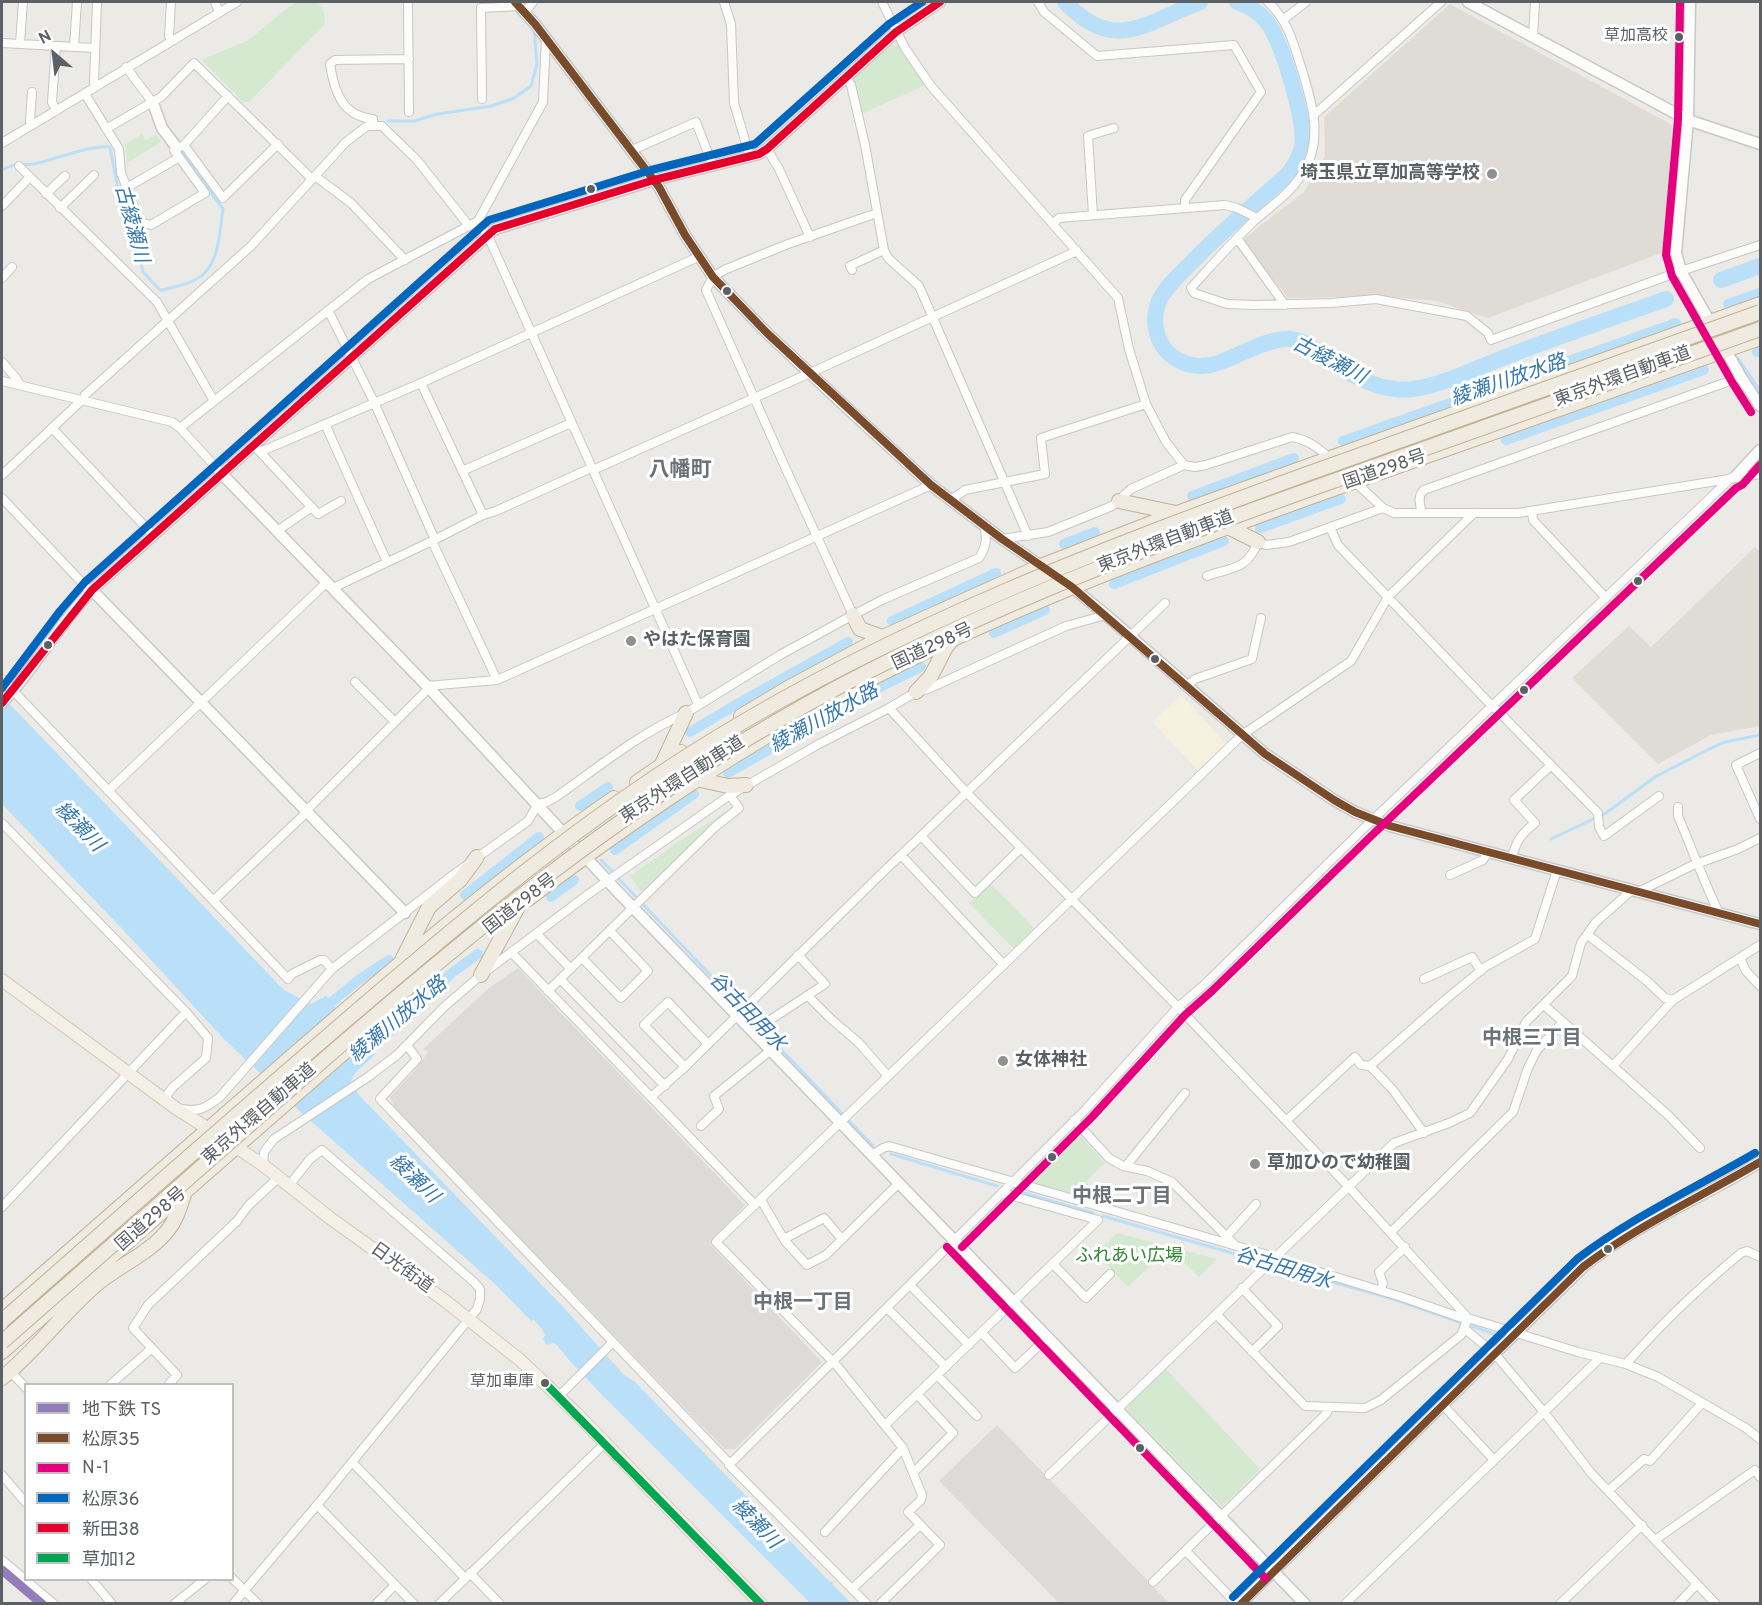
<!DOCTYPE html>
<meta charset="utf-8">
<style>
body{margin:0}
#map{position:relative;width:1762px;height:1605px;overflow:hidden;background:#eceae6;font-family:Overpass,"Noto Sans JP",sans-serif}
canvas{display:block}
.frame{position:absolute;inset:0;border:3px solid #5b6065;pointer-events:none}
.legend{position:absolute;left:24px;top:1383px;width:210px;height:198px;box-sizing:border-box;background:#fff;border:2px solid #bdbfc1;margin:0;padding:8px 10px;list-style:none;font-size:18px;color:#5b6065}
.legend li{display:flex;align-items:center;gap:12px;height:30px}
.legend b{width:30px;border:2px solid #bdbfc1}
.north{position:absolute;left:24px;top:24px;width:60px;height:60px;-webkit-text-stroke:4px #fff;paint-order:stroke;rotate:332deg;font-size:16px;font-weight:700;line-height:24px;text-align:center;color:#5b6065}
.north::after{content:'';display:block;margin:auto;width:21px;height:27px;background:#5b6065;clip-path:polygon(50% 0,100% 100%,50% 72%,0 100%)}
</style>
<div id="map">
<canvas width="1762" height="1605"></canvas>
<div class="frame"></div>
<ul class="legend">
<li><b style="height:8px;background:#937cb9"></b>地下鉄 TS</li>
<li><b style="height:8px;background:#7a4b2a"></b>松原35</li>
<li><b style="height:8px;background:#e5007d"></b>N-1</li>
<li><b style="height:8px;background:#0065bd"></b>松原36</li>
<li><b style="height:8px;background:#e4002b"></b>新田38</li>
<li><b style="height:8px;background:#00a651"></b>草加12</li>
</ul>
<div class="north">N</div>
</div>
<script>
const context = document.querySelector('canvas').getContext('2d');
context.lineJoin = 'round';
function paint(path, color) { context.fillStyle = color; context.fill(path, 'evenodd'); }
function stroke(path, color, width, dash) { context.strokeStyle = color; context.lineWidth = width; context.lineCap = dash ? 'butt' : 'round'; context.setLineDash(dash || []); context.stroke(path); }
function label(font, color, halo, rows, align = 'center') {
  context.font = font + ' Overpass,"Noto Sans JP",sans-serif'; context.lineWidth = 6; context.setLineDash([]); context.textBaseline = 'middle'; context.strokeStyle = halo; context.fillStyle = color; for (const [text, x, y, turn = 0] of rows) {
    context.save(); context.translate(x, y); context.rotate((+turn || 0) * Math.PI / 180); context.textAlign = isNaN(turn) ? turn : align; if (halo) context.strokeText(text, 0, 0); context.fillText(text, 0, 0); context.restore();
  }
}
const commercial = new Path2D(`
 M1181,695L1228,746L1201,773L1152,722Z`);
const industrial = new Path2D(`
 M518,968L745,1205L710,1244L822,1362L735,1449H724L395,1108L390,1097L416,1069L428,1052L423,1049L489,988Z
 M997,1425L1169,1603H1059L939,1481Z`);
const education = new Path2D(`
 M1450,4L1672,125L1664,252L1488,318L1437,301L1379,296L1288,298L1242,240L1304,192L1325,156L1324,117Z
 M1755,547L1760,552V726L1711,735L1658,764L1572,678L1629,626L1651,647Z`);
const green = new Path2D(`
 M297,2H317C324,8 326,16 324,25L249,102H243L203,61V59L247,41L290,6Z
 M891,45H898L925,85L862,114L853,78Z
 M142,134L146,140L156,135L161,142L127,163L125,144Z
 M730,809L641,892L630,876L684,838Z
 M990,883L1036,930L1015,950L969,903Z
 M1075,1130L1105,1163L1086,1181L1095,1195L1092,1200L1024,1180Z
 M1117,1233L1217,1259L1199,1277L1169,1248L1128,1287L1096,1253Z
 M1165,1368L1260,1469L1222,1507L1126,1408V1404Z`);
const water = new Path2D(`
 M2,696L284,990L311,1004L326,996L337,1009L328,1021L352,1049L367,1042L375,1055L355,1073L351,1081L359,1095L566,1310L623,1374L635,1382L830,1582L834,1581L832,1584L851,1603H810L603,1396L569,1360L557,1345L553,1343L547,1345L543,1339L545,1335L542,1329L534,1320L531,1321L498,1287L294,1106L223,1038L127,934L2,804Z`);
const stream = new Path2D(`
 M388,121H415L437,114L492,106L514,98L531,86L537,64L534,29
 M2,170C17,162 19,166 34,164C54,160 92,144 110,147L118,189L133,226L143,272L160,290H163C173,287 185,285 195,280C220,268 219,234 223,209L180,150
 M1738,358L1760,391
 M1551,839L1606,813L1655,777L1709,749L1725,742L1760,735
 M601,860L612,871
 M619,879L873,1146
 M891,1154L997,1186
 M1017,1191L1093,1213
 M1103,1216L1396,1300L1462,1323
 M1472,1326L1496,1335`);
const canal = new Path2D(`
 M1728,304L1760,293
 M1757,352L1760,350
 M1506,440L1704,370
 M1343,441L1676,323
 M1192,496L1294,458
 M1260,528L1341,499
 M1064,544L1095,532
 M1114,584L1224,541
 M892,621L996,573
 M994,633L1045,610
 M690,732L744,700L848,642
 M728,773L876,689L921,667
 M580,806L608,787
 M615,850L694,794
 M465,895L539,837
 M551,897L574,880
 M321,1011L357,981L389,960
 M360,1056L398,1025L453,972L478,954`);
const river = new Path2D(`
 M1065,2C1114,54 1145,23 1200,2
 M1237,2C1249,6 1259,12 1267,22C1282,42 1306,121 1302,146C1300,157 1295,165 1288,174C1254,205 1219,233 1188,266C1177,277 1165,288 1159,301C1153,316 1154,331 1162,345C1169,357 1185,366 1200,366C1225,367 1262,337 1290,339C1309,340 1322,356 1337,366C1353,376 1376,387 1395,389C1427,394 1477,367 1508,356C1560,336 1613,318 1666,299
 M1721,280L1760,266`);
const street = new Path2D(`
 M171,2L169,36L171,40
 M215,2L219,12
 M408,2L409,112
 M724,2L731,24L734,103L750,157
 M882,2L905,48L931,86L1118,298L1129,349L1146,404L1166,442L1184,465L1195,467L1206,465L1292,437C1309,440 1318,448 1331,459
 M1038,2L1044,12L1097,56L1234,45L1261,92L1185,200V208
 M1268,2C1288,20 1294,45 1302,70C1313,106 1324,142 1301,176C1289,194 1270,207 1254,221C1232,242 1212,265 1191,288L1194,293L1227,304L1255,305L1331,303L1376,299L1467,316L1488,333L1491,340L1681,271L1760,245
 M525,12L533,2
 M1284,19L1306,2
 M1533,37L1535,2
 M2,43L94,48
 M20,43L23,2
 M56,46L52,102L56,110
 M74,47L77,2
 M126,67L153,103
 M846,78L851,85L865,145L884,250L888,258L919,286L1028,536
 M96,87L94,83L97,2
 M32,92L30,121L32,124
 M85,94L119,149L121,173L140,222L151,225L205,193L174,150L184,145L223,198L278,144
 M482,99L481,8L520,6
 M1315,114L1441,2
 M373,126V119C342,116 334,91 330,64L335,60L409,59
 M106,129L161,97L194,63L312,179
 M2,143L237,2
 M184,145L228,96
 M767,149L779,169L810,237
 M630,151L696,122L713,166
 M19,166L157,302L214,401
 M315,176L351,203L405,260
 M128,187L178,158
 M46,194L65,176
 M2,206L29,178
 M60,208L94,175
 M1093,215L1088,136L1114,128
 M478,221L488,236L698,704
 M1053,224L1059,218L1225,205L1237,208L1257,218
 M1237,238L1285,305
 M852,270L850,266L884,250
 M2,278L12,267
 M328,310L374,402L435,540
 M2,362L16,378L20,385
 M2,381L172,422L180,428L222,474
 M421,383L483,515
 M83,400L85,395L251,246L346,142L367,126H382L417,160L469,226
 M325,424L387,562
 M52,428L153,535
 M180,428L368,279L478,221L543,102L546,39
 M254,446L260,452L421,383L698,257
 M260,452L318,514L341,501
 M593,470L810,373L1077,251
 M462,471L571,423
 M2,475L82,400
 M1353,480L1383,508L1394,513H1518L1760,474
 M2,498L90,591
 M951,500L965,490L1045,474L1041,438L1146,404
 M1532,511L1533,520L1606,598
 M1422,513C1420,505 1417,496 1424,490L1741,377
 M1330,527L1338,545L1492,706
 M277,531L312,507
 M1002,539L1048,532L1112,506L1131,489L1184,465
 M432,541L497,680
 M1207,576C1233,567 1247,570 1258,542L1266,545L1289,542L1383,508
 M333,588L432,541L483,515L496,511L591,468
 M853,615L785,467L706,290L713,277L724,270L788,244L877,213
 M2,679L288,979L292,974L320,960H324L332,969
 M355,682L395,722
 M427,686L497,680L931,485
 M1187,686L1195,679L1252,659L1261,618
 M1493,706L1598,813L1599,827L1604,836L1659,796
 M889,708L966,792L1178,1007L1348,1186L1468,1318L1578,1352L1626,1364L1658,1377L1746,1428L1760,1439
 M1760,753L1736,765L1760,819
 M108,791L327,582
 M1678,807V816C1692,849 1704,882 1719,913
 M307,810L429,688
 M2,823L186,1012L208,1038L206,1058L173,1087L164,1099
 M921,836L975,893L1021,848
 M901,855L1004,965
 M1512,858C1516,841 1521,834 1535,823L1514,800L1550,766
 M1450,875L1483,860L1488,852
 M1638,892L1693,865L1738,849L1760,838
 M214,900L308,811
 M537,934L571,969
 M1588,935L1647,981L1665,998L1673,1000
 M512,953L651,1097
 M582,958L621,998L648,971L610,931
 M1740,958L1746,971L1760,986
 M560,979L665,1086
 M1424,979L1472,957L1481,971
 M548,991L715,827L739,808L730,795
 M808,996L831,1019L858,1042L888,1076
 M1544,1005L1668,1115L1700,1148
 M767,1022L825,984L798,955
 M407,1045L417,1059L380,1099L730,1464
 M1613,1066L1673,1000L1760,945
 M685,1067L644,1025L668,1002L708,1044
 M182,1109C199,1112 206,1108 220,1097L332,969L453,875L528,821L538,804L547,802L556,797C597,768 640,733 686,713L780,655L853,615L884,599L979,558C987,546 987,539 984,525
 M1074,1120L1109,1158L1123,1166L1147,1171L1172,1182L1235,1245
 M1286,1121L1355,1057L1361,1065L1370,1066
 M701,1126L719,1109L714,1096L771,1050
 M1424,1133L1393,1090L1370,1066L1445,1000L1485,967L1535,939L1557,870
 M872,1155L883,1148L889,1146L1275,1257
 M263,1165L264,1152L274,1139L368,1077L397,1055L444,1007L481,975L590,893L730,795L819,744L889,708L916,692L928,689L1066,626L1106,615
 M1126,1166L1185,1093
 M1002,1193L1098,1220
 M761,1200L785,1241L807,1265L826,1255L899,1183
 M755,1205L651,1097L685,1067L880,875L1165,603
 M2,1207L186,1012
 M1391,1232L1513,1112L1528,1068L1537,1050L1563,1022
 M1227,1236L1256,1204
 M784,1239L824,1218L841,1238
 M1053,1264L1086,1298L1110,1274
 M910,1285L969,1345
 M1242,1288L1278,1326L1252,1352
 M1381,1290L1383,1283L1379,1272L1405,1247
 M887,1308L946,1367
 M1216,1314L1305,1406L1365,1408L1381,1400L1461,1335L1468,1318H1462L1402,1297L1273,1258
 M1465,1329L1494,1353L1544,1412L1591,1473L1716,1604
 M982,1333L1015,1368L1048,1337
 M1626,1364C1662,1323 1700,1287 1741,1253L1747,1251L1760,1257
 M10,1371L26,1388
 M937,1375L977,1416
 M111,1384L151,1349
 M169,1384L177,1375L133,1328L148,1305L237,1221L248,1206L278,1178
 M559,1396L613,1342
 M1443,1405L1494,1460
 M885,1425L1098,1220
 M352,1462L465,1578
 M914,1472L953,1433L917,1394
 M2,1475L26,1503
 M1049,1475L1394,1143L1449,1123L1470,1113L1508,1059L1526,1022L1572,976L1581,943L1596,922L1632,890
 M1608,1491L1644,1459L1650,1461L1702,1403
 M317,1505L414,1604
 M825,1532L903,1448
 M1655,1540L1755,1470L1760,1477
 M1186,1551L1237,1604
 M2,1560L54,1604
 M470,1573L500,1604
 M232,1578L258,1604
 M92,1580L112,1604
 M1153,1582L1326,1414L1330,1407
 M852,1589L920,1525
 M174,1604L204,1580
 M233,1604L317,1505L477,1309L480,1299V1289L474,1282L322,1150L310,1159L288,1187
 M376,1604L395,1585
 M439,1604L605,1443
 M867,1604L729,1465L1085,1110L1178,1007L1205,984L1360,832L1731,478
 M880,1604L940,1545L908,1512L921,1500L922,1495L903,1448L838,1367L716,1242L1242,735L1351,661L1388,597L1474,513
 M1345,1604L1600,1358
 M1560,1604L1642,1525
 M1678,1604L1697,1584`);
const secondary = new Path2D(`
 M515,2L535,24L659,187L685,235L713,277L767,333L846,407L931,485L1002,539L1072,587L1106,615L1265,754L1334,800L1355,812L1390,826L1760,924
 M1468,2L1688,120L1760,144
 M1690,2L1688,120L1676,253L1681,271L1741,377L1760,406
 M153,103L162,128L177,148
 M222,474L429,688L617,891L1305,1604
 M1735,477L1760,450
 M92,590L405,913
 M2,703C35,668 58,625 92,590L495,229L654,180L759,154L767,149L896,32L940,2
 M1240,1604L1583,1267C1637,1223 1702,1198 1760,1162`);
const primary = new Path2D(`
 M2,980L177,1109L215,1133
 M230,1143L263,1165L330,1218L444,1300L520,1360L576,1413L761,1604`);
const highway = new Path2D(`
 M1119,501L1176,513
 M1228,527L1258,542
 M853,615L860,629L883,637
 M916,692L931,676L946,647L953,639
 M741,716L788,688L883,637L1041,566L1177,513L1760,304
 M662,764L686,713
 M696,779L728,786L746,785
 M637,782L681,752
 M528,899C632,821 739,747 855,687C1005,609 1163,550 1322,493C1468,441 1615,390 1760,338
 M403,958L429,907L460,880L477,857
 M481,975L519,905
 M2,1310C103,1222 204,1132 306,1044C405,958 505,873 614,798
 M2,1352L397,1006
 M2,1378C37,1350 63,1312 98,1283C120,1265 150,1253 168,1230C177,1219 180,1206 185,1192`);
const highwayBridge = new Path2D(`
 M2,1321C115,1221 229,1121 344,1022C464,919 585,817 721,735C904,624 1103,548 1304,475C1456,420 1608,367 1760,312
 M2,1342C105,1251 208,1160 312,1070C458,943 606,820 774,723C953,618 1147,547 1342,478C1482,429 1621,379 1760,329`);
const bus1 = new Path2D(`
 M515,2L535,24L659,187L685,235L713,277L767,333L931,485L1002,539L1072,587L1265,754L1334,800L1355,812L1390,826L1760,924
 M1241,1604L1583,1267C1638,1225 1701,1197 1760,1162`);
const bus2 = new Path2D(`
 M1680,2L1678,119L1666,255L1672,276L1732,382L1751,412
 M947,1247L1265,1578
 M962,1247L1092,1117L1185,1015L1212,991L1367,840L1736,488L1742,485L1760,465`);
const bus3 = new Path2D(`
 M2,688L60,611L85,582L489,220L651,170L755,144L889,24L922,2
 M1233,1597L1577,1259C1632,1217 1695,1188 1755,1153`);
const bus4 = new Path2D(`
 M2,703L92,590L495,229L654,180L759,154L767,149L896,32L940,2`);
const bus5 = new Path2D(`
 M545,1383L761,1604`);
const metro1 = new Path2D(`
 M2,1570L42,1604`);
const markers = [
 [1679,37,5,"#5b6065"],
 [1492,174,6,"#8e9092"],
 [591,189,5,"#5b6065"],
 [727,291,5,"#5b6065"],
 [1638,581,5,"#5b6065"],
 [631,641,6,"#8e9092"],
 [48,645,5,"#5b6065"],
 [1155,659,5,"#5b6065"],
 [1524,690,5,"#5b6065"],
 [1003,1061,6,"#8e9092"],
 [1052,1157,5,"#5b6065"],
 [1255,1164,6,"#8e9092"],
 [1608,1249,5,"#5b6065"],
 [545,1383,5,"#5b6065"],
 [1140,1448,5,"#5b6065"]
];
const busNames = [
 ["草加高校",1668,37],
 ["草加車庫",534,1383]
];
const poiNames = [
 ["埼玉県立草加高等学校",1480,174,"right"],
 ["やはた保育園",643,641],
 ["女体神社",1015,1061],
 ["草加ひので幼稚園",1267,1164]
];
const streetNames = [
 ["東京外環自動車道",1623,378,-20],
 ["国道298号",1385,471,-19],
 ["東京外環自動車道",1166,543,-21],
 ["国道298号",933,648,-25],
 ["東京外環自動車道",683,781,-33],
 ["国道298号",521,905,-38],
 ["東京外環自動車道",260,1115,-41],
 ["国道298号",152,1220,-41],
 ["日光街道",401,1269,36]
];
const parkNames = [
 ["ふれあい広場",1129,1257]
];
const waterNames = [
 ["古綾瀬川",130,224,75],
 ["古綾瀬川",1329,362,27],
 ["綾瀬川放水路",1509,382,-19],
 ["綾瀬川放水路",825,720,-29],
 ["綾瀬川",78,828,46],
 ["谷古田用水",746,1013,46],
 ["綾瀬川放水路",399,1021,-40],
 ["綾瀬川",413,1180,44],
 ["谷古田用水",1283,1270,17],
 ["綾瀬川",755,1525,46]
];
const neighbourhoodNames = [
 ["中根三丁目",1532,1040],
 ["中根二丁目",1122,1198],
 ["中根一丁目",803,1304]
];
const quarterNames = [
 ["八幡町",680,472]
];
paint(commercial, '#f6f0de');
paint(industrial, '#dddbd7');
paint(education, '#dfdcd6');
paint(green, '#d4e9d0');
paint(water, '#b9e0f8');
stroke(stream, '#b9e0f8', 3);
stroke(canal, '#b9e0f8', 10);
stroke(river, '#b9e0f8', 16);
stroke(street, '#c7c7c7', 10);
stroke(secondary, '#c8c8c8', 13);
stroke(primary, '#d5cab2', 14);
stroke(highway, '#c4b293', 16);
stroke(street, '#fcfcfb', 8);
stroke(secondary, '#fcfcfb', 10);
stroke(primary, '#f3f0e7', 12);
stroke(highway, '#efebe0', 14);
stroke(highwayBridge, '#c4b293', 16, []);
stroke(highwayBridge, '#efebe0', 14);
stroke(bus1, '#7a4b2a', 8);
stroke(bus2, '#e5007d', 8);
stroke(bus3, '#0065bd', 8);
stroke(bus4, '#e4002b', 8);
stroke(bus5, '#00a651', 8);
stroke(metro1, '#937cb9', 9);
for (const [x, y, r, color] of markers) { const dot = new Path2D(); dot.arc(x, y, r, 0, 2 * Math.PI); context.fillStyle = color; context.fill(dot); stroke(dot, '#fff', 2); }
label('16px', '#5b6065', '#fff', busNames, 'right');
label('bold 18px', '#5b6065', '#fff', poiNames, 'left');
label('18px', '#5b6065', '#fff', streetNames);
label('18px', '#308730', '#fff', parkNames);
label('italic 20px', '#3778ae', '#fff', waterNames);
label('bold 20px', '#6c7277', '#fff', neighbourhoodNames);
label('bold 21px', '#6c7277', '#fff', quarterNames);
</script>
